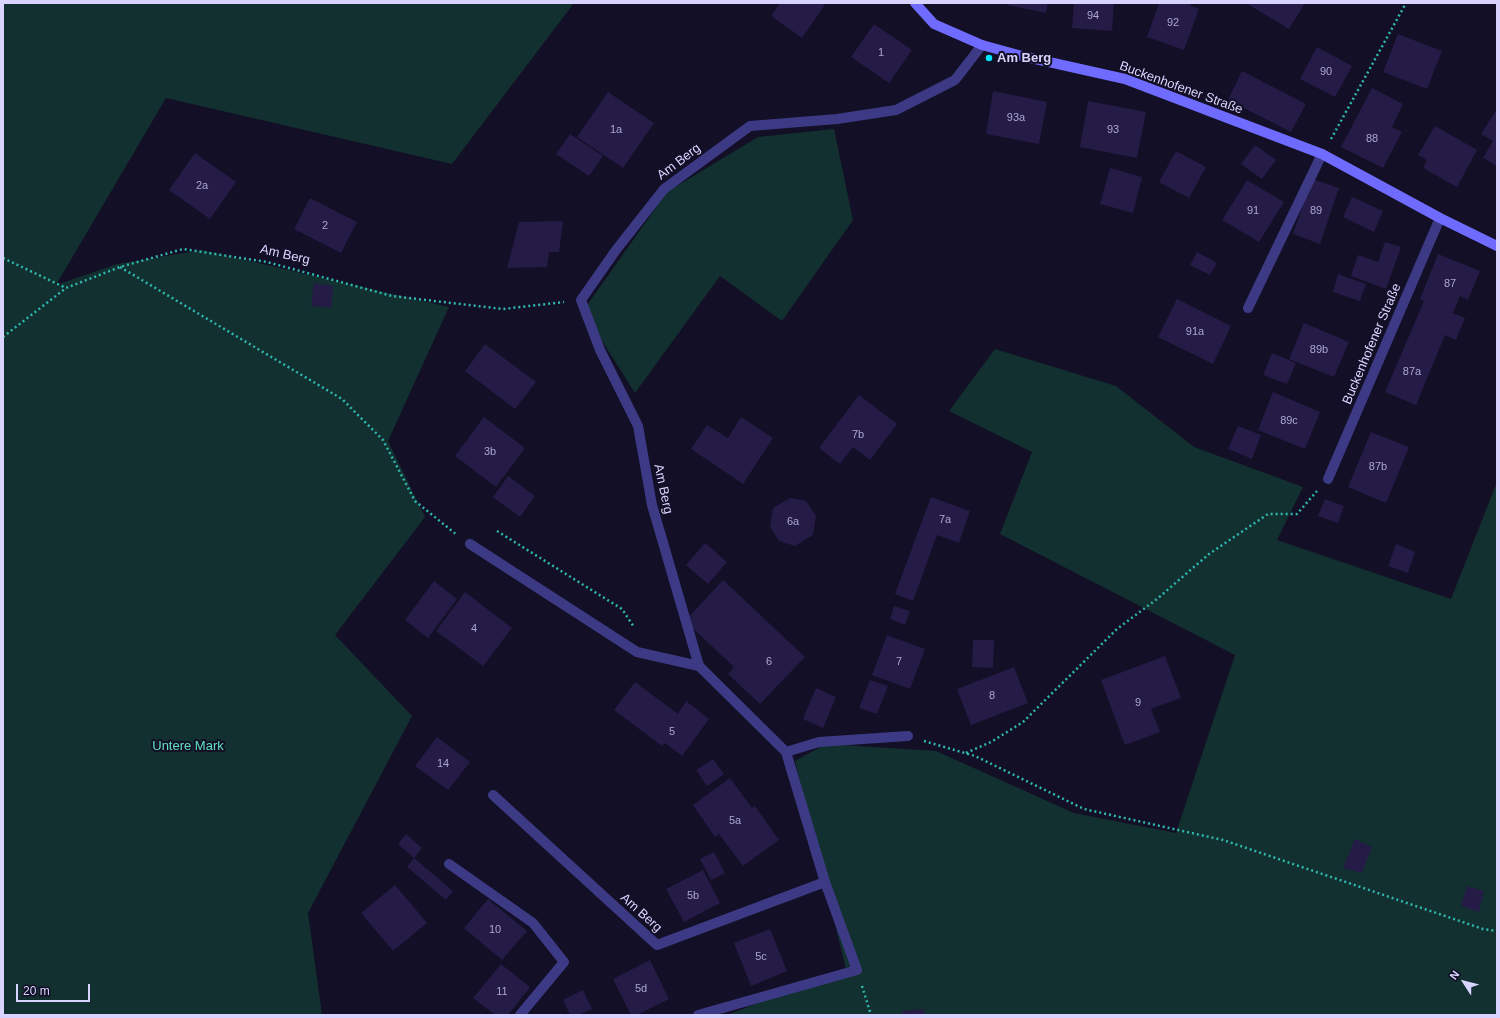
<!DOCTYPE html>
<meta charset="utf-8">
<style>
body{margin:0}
#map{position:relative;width:1500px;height:1018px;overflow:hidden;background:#130f26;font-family:Arial,sans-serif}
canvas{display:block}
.frame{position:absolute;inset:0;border:4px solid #d9d4ff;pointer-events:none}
.north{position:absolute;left:1444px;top:962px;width:40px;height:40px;-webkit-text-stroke:3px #130f26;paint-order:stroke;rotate:306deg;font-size:11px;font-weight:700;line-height:16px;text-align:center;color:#d9d4ff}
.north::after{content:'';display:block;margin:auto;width:14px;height:18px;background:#d9d4ff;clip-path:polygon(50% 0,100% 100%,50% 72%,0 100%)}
.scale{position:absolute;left:16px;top:984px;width:74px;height:18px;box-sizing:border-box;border:2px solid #d9d4ff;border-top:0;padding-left:5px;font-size:12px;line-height:14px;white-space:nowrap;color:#d9d4ff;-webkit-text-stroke:3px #130f26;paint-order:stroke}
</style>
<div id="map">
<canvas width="1500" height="1018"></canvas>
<div class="frame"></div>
<div class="north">N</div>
<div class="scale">20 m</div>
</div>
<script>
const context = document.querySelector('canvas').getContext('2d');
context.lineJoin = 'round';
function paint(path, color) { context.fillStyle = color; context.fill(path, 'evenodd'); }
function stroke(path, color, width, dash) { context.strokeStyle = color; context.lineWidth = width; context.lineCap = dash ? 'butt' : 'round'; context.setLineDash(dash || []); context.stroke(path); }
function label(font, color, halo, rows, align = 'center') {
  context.font = font + ' Arial,sans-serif'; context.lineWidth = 4; context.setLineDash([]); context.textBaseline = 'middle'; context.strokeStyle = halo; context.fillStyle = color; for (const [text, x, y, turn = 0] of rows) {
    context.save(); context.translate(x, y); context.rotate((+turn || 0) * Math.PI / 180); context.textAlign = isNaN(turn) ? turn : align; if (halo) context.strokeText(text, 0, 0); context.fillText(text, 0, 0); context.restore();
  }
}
const green = new Path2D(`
 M3,3H574L452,164L166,98L56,285L117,264L202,250L449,307L388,441L425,517L335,635L412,716L308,913L322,1015H3Z
 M834,129L853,220L782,321L720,276L635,393L583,311L667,192L758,137Z
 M995,349L1116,386L1194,447L1303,487L1277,540L1451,599L1497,482V1015H727L846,969L795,761L826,744L936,751L1074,813L1176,833L1235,655L1000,534L1032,452L949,411Z`);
const building = new Path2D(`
 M780,3H826L802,38L771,16Z
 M1007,3H1048L1046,13L1007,5Z
 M1074,3H1114L1112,31L1072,28Z
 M1159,3H1191V6L1199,9L1184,50L1147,37Z
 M1246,3H1305L1289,29Z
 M874,24L912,50L889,83L851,57Z
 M1398,34L1442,51L1427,89L1383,72Z
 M1317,47L1352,66L1335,97L1300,79Z
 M1242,71L1306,104L1291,132L1228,100Z
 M1372,88L1403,104L1392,127L1402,132L1383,168L1341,147Z
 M993,91L1047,102L1039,144L986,134Z
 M608,92L654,123L623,168L577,137Z
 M1088,101L1146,112L1137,158L1080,147Z
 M1497,109V166L1483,158L1493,141L1481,134Z
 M1435,126L1477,150L1457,187L1423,168L1427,160L1418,155Z
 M570,134L603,156L589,176L556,154Z
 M1255,145L1276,160L1262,179L1241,164Z
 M1176,151L1206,167L1189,198L1159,182Z
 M195,153L236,182L210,219L169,190Z
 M1110,168L1142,177L1133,213L1100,204Z
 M1312,179L1339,188L1320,244L1293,234Z
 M1247,180L1284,202L1259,242L1222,220Z
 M1352,197L1383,211L1374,232L1343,217Z
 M310,198L357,222L341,253L294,229Z
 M563,221L559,252H549L547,267L507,268L519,222Z
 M1385,242L1401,247L1386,289L1351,276L1358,255L1378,262Z
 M1197,252L1217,263L1210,275L1190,265Z
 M1438,254L1480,271L1468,300L1460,296L1453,313L1465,318L1456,340L1445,335L1416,405L1385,392L1424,301L1420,299Z
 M1338,274L1366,284L1360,301L1333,292Z
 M314,283L333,286L331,308L311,306Z
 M1177,299L1231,326L1213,364L1158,337Z
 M1304,323L1349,342L1334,377L1289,359Z
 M485,344L536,382L515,409L465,371Z
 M1272,353L1296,363L1287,384L1263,375Z
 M1273,392L1320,412L1305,449L1258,430Z
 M859,395L897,424L870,460L853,447L840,464L819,448Z
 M484,417L525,448L496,487L455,456Z
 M741,417L773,438L743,484L691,449L707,425L728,438Z
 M1238,426L1261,435L1252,459L1228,449Z
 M1371,432L1409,447L1386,503L1348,487Z
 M508,476L535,496L520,517L493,497Z
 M931,497L970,511L959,543L937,535L913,601L895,594Z
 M790,498L806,501L816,516L813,535L795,546L779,541L770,527L773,508Z
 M1325,499L1344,506L1338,523L1318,516Z
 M705,543L727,562L708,584L686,565Z
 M1396,544L1415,552L1408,573L1388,566Z
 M723,580L805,657L760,704L728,674L734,667L685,621Z
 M434,581L457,599L428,638L405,620Z
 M465,592L512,628L483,666L436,631Z
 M894,606L910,611L905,625L890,619Z
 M887,635L925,649L910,689L872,675Z
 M973,640H994L993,668L972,667Z
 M1165,656L1181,698L1151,709L1160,732L1125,745L1101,680Z
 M1014,667L1028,703L971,725L957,689Z
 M870,680L888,686L877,714L859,708Z
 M635,682L678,714L686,701L709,719L682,756L665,743L662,746L614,710Z
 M816,688L836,697L823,728L803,719Z
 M437,737L470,762L448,790L415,766Z
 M713,759L724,774L707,786L696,770Z
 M730,778L752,808L755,806L779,840L743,866L719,834L715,837L693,805Z
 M406,834L422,848L414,858L453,891L446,900L407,867L414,858L398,844Z
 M1355,839L1372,847L1362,873L1343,868Z
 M714,852L725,873L711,880L700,859Z
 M703,870L720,903L684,922L666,889Z
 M395,885L427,923L393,951L361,913Z
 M1467,886L1484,891L1479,912L1461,906Z
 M488,899L527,931L502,960L464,928Z
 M770,929L787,971L751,986L734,943Z
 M650,960L669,999L637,1015H631L613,979Z
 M501,964L530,987L508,1015H495L473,998Z
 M583,990L592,1009L579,1015H570L563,1000Z
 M924,1009L925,1015H902V1011Z`);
const path = new Path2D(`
 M1331,139L1406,3
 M3,258L66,288
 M120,267L342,399L383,440L415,501L457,535
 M3,337L66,288L120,267L183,249L267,262L392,296L503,309L564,302
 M497,531L622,609L634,627
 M924,741L975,756L1084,809L1223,840L1483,929L1497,931
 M966,753L991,742L1023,722L1117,629L1157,599L1209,554L1268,514H1297L1317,491
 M862,986L871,1015`);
const lane = new Path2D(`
 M470,544L637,652L699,666
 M493,795L657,945L825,882
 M449,864L533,923L564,962L520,1015`);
const street = new Path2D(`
 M1248,308L1322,154
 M1328,479L1440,218
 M786,752L819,742L908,736
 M698,1015L857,970L825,882L786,752L699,666L652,505L638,426L600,350L581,300L616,250L664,189L750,126L837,119L896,110L955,80L982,45`);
const secondary = new Path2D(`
 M915,3L934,24L982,45L1022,56L1125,79L1322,154L1440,218L1497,246`);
const markers = [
 [989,58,4,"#00e5ff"]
];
const numberNames = [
 ["94",1093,16],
 ["92",1173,23],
 ["1",881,53],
 ["90",1326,72],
 ["93a",1016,118],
 ["1a",616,130],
 ["93",1113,130],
 ["88",1372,139],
 ["2a",202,186],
 ["91",1253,211],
 ["89",1316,211],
 ["2",325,226],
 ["87",1450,284],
 ["91a",1195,332],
 ["89b",1319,350],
 ["87a",1412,372],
 ["89c",1289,421],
 ["7b",858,435],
 ["3b",490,452],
 ["87b",1378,467],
 ["7a",945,520],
 ["6a",793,522],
 ["4",474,629],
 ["6",769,662],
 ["7",899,662],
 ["8",992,696],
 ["9",1138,703],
 ["5",672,732],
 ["14",443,764],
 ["5a",735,821],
 ["5b",693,896],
 ["10",495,930],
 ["5c",761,957],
 ["5d",641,989],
 ["11",502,992]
];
const poiNames = [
 ["Am Berg",997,58]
];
const streetNames = [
 ["Buckenhofener Straße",1181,88,20],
 ["Am Berg",679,162,-37],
 ["Am Berg",285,255,13],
 ["Buckenhofener Straße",1372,344,-67],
 ["Am Berg",663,489,78],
 ["Am Berg",641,913,42]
];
const parkNames = [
 ["Untere Mark",188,746]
];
paint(green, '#12302f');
paint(building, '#241b47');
stroke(path, '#2fb8b0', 2.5, [2, 3]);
stroke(lane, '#3d3a85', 10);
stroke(street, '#3d3a85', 10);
stroke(secondary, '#6f6bff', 10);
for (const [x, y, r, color] of markers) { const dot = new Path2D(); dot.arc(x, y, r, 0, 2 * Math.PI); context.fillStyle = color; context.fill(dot); stroke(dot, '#130f26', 1.5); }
label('11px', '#aca6d1', null, numberNames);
label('bold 13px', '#d9d4ff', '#130f26', poiNames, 'left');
label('13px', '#d9d4ff', '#130f26', streetNames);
label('13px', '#5fe0c0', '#130f26', parkNames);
</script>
